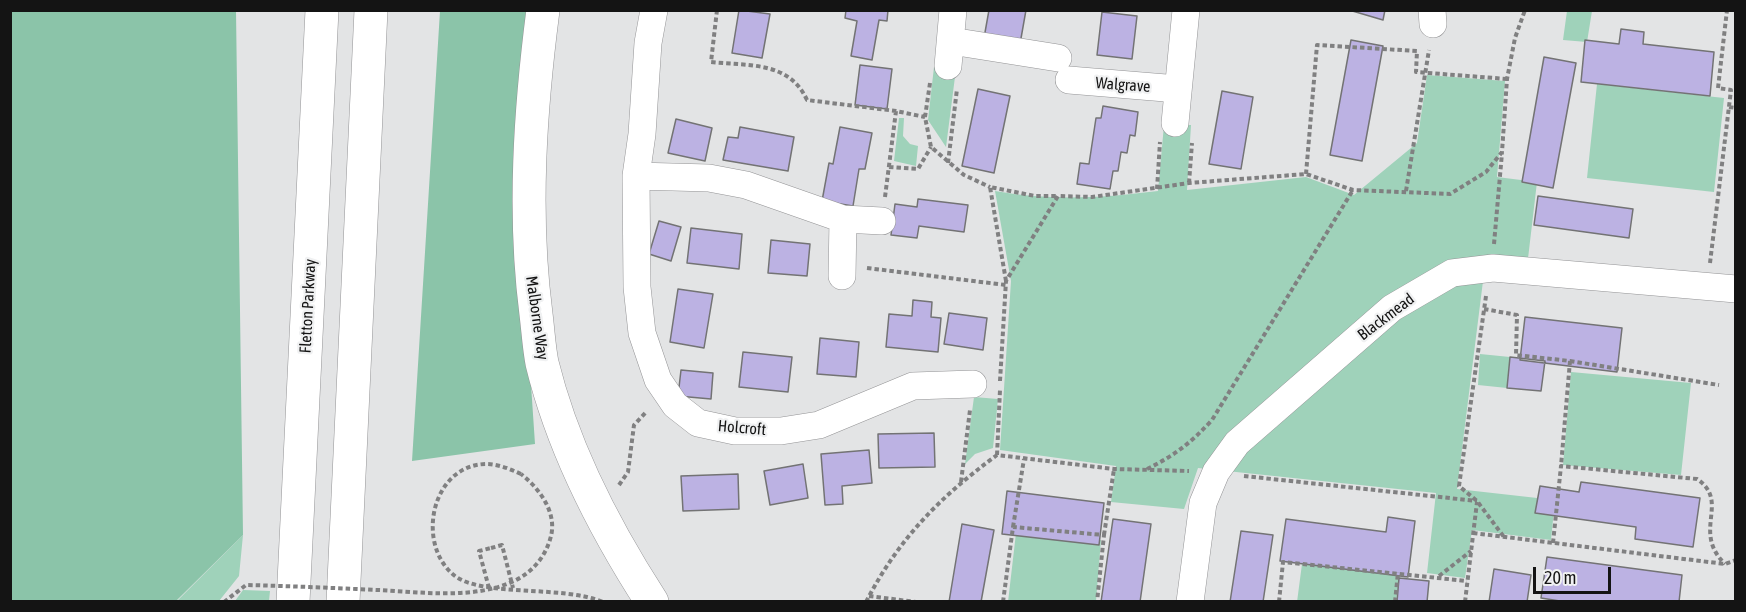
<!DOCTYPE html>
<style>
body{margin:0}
#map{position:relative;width:1746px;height:612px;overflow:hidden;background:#e3e4e5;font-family:"Asap Condensed",sans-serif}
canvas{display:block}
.frame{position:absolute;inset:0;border:12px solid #141414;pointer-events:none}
.scale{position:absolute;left:1533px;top:567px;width:78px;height:27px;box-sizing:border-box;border:3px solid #141414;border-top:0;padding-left:8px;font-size:18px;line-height:21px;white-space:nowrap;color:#141414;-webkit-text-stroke:4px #f0f1f2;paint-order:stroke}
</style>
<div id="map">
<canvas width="1746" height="612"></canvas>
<div class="frame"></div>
<div class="scale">20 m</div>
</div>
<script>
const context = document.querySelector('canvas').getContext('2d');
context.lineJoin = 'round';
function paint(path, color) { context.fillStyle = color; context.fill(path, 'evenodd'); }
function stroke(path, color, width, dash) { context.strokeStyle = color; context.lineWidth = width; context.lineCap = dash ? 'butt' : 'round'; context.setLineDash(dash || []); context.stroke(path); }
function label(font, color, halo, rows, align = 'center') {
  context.font = font + ' "Asap Condensed",sans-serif'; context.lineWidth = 4.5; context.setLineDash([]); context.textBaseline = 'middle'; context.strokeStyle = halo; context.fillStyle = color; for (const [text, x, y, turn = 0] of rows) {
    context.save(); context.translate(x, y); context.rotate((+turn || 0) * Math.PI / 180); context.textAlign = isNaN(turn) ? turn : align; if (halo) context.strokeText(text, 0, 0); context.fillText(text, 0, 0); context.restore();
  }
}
const green = new Path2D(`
 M1567,11H1592L1587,42L1563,40Z
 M934,67L956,69L946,147L928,120Z
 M1427,75L1505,81L1497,177L1537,182L1527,267L1484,273L1457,489L1555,500L1551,540L1472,530L1465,578L1427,573L1436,493L1198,468L1184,509L1111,502L1116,466L1000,450L1011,281L995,191C1051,201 1102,198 1158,191L1164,125H1191L1187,190L1306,177L1354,195L1417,143Z
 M1597,84L1724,98L1714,192L1587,178Z
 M899,118H904L903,136L910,144L918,146L916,166L894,161Z
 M1480,354L1510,357L1507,388L1478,385Z
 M1571,372L1691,383L1681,475L1563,465Z
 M974,397L998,399L993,448L975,454L965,464Z
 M1016,533L1101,540L1096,601L1008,602Z
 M243,535L239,576L219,601L176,602Z
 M1302,564L1400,575L1396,601L1297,602Z
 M243,590L270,591L269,601H235Z`);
const forest = new Path2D(`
 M10,11H236L243,535L176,601H11Z
 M440,11H539L517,177L535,444L412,461Z`);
const building = new Path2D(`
 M739,10L770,14L762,58L732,53Z
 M846,10H888L887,21L879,20L872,60L851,56L857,21L845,18Z
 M989,10H1026L1020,44L984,38Z
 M1349,10H1385L1383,20Z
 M1102,12L1137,16L1132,59L1097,55Z
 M1621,29L1644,32L1643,44L1714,52L1710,96L1581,82L1585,40L1619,44Z
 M1351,40L1383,46L1362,161L1330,155Z
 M1544,57L1576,63L1553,188L1522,182Z
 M860,65L892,69L887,109L855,105Z
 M978,89L1010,96L994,173L962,166Z
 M1222,91L1253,97L1241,169L1209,164Z
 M1103,106L1138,112L1135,136L1130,135L1127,153L1121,152L1118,171H1113L1110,189L1077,184L1080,163L1089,164L1096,118H1101Z
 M676,119L712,128L705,161L668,153Z
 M740,127L794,137L788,171L723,160L728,137L738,138Z
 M840,127L872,133L865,169H859L853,206L822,201L829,163L833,164Z
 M1538,196L1633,209L1629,238L1534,225Z
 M918,199L968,205L964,232L919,226L917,238L891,235L895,204L917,207Z
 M659,221L681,227L671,261L649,254Z
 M691,228L742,234L739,269L687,263Z
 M771,240L810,244L807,276L768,273Z
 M678,289L713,294L704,348L670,342Z
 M913,300L932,302L931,317L941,318L938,352L886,347L889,314L912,316Z
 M949,313L987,318L983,350L944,344Z
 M1525,317L1622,328L1617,372L1520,360Z
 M820,338L859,342L856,377L817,374Z
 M743,352L792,357L788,392L739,387Z
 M1510,357L1545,361L1541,391L1507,388Z
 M681,370L713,373L711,399L678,396Z
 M934,433L935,467L879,468L878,434Z
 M869,450L872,483L842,486L843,504L825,505L821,454Z
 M803,464L808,498L770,505L764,471Z
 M738,474L739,509L683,511L681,476Z
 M1581,482L1700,498L1693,547L1635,539L1636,527L1535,513L1540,486L1579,492Z
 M1007,491L1104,503L1099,545L1002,534Z
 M1388,517L1415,521L1408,577L1280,561L1286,519L1386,532Z
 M1113,519L1151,524L1140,602H1101Z
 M962,524L994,530L981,602H949Z
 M1241,531L1273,535L1263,602H1230Z
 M1547,557L1682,575L1679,602H1566L1541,598Z
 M1494,569L1531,575L1527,602H1489Z
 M1399,578L1429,581L1427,602H1397Z`);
const path = new Path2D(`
 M717,10L711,62C749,66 789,61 807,100L896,111
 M930,83L925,117L931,147L964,175L990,187
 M1729,107L1736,108
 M948,163L957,89
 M889,167L918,169L931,147
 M1306,174L1317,45L1417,51L1416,72L1507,79
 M1189,183L1192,143
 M1157,189L1160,142
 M1406,191L1429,50
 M885,197L896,111L925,117
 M1494,244L1502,153
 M1710,263L1731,90L1718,88L1727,10
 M867,268L1006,285
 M1006,281L990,187L1035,196H1058
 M1486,296L1459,486L1477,501L1504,537
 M1484,309L1517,315L1516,355L1570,361L1561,466
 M1570,361L1719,385
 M1000,381L1006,281L1058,196L1092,197L1189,183L1306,174L1353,190L1450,194L1486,172L1502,152L1507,79L1515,38L1525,10
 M997,455L1000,390
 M1147,469C1174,456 1192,442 1212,420L1353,190
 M521,474C510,469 498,464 486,464C431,465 415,545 455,576C483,597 563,585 603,602
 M1244,476L1477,501
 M961,482L970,410
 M619,485L628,472L634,425L647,411
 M1013,527L1024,459
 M1473,533L1725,564L1736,560
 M1104,535L1114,469
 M1553,543L1561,466L1697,479C1731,502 1691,531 1725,564
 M491,548L502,545L513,588
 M1439,576L1471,551
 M869,596L916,602
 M866,602C899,538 940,497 997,455L1114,469L1189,471
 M1003,602L1013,527L1104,535L1097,602
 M1279,602L1283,562L1467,581
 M1395,602L1398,572
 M1465,602L1477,502`);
const street = new Path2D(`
 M654,10L648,43L642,134L636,176L637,287L642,333L658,380L675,405L698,423L735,431H781L819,425L913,386L973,384
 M1432,10L1433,24
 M951,41L1058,58
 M948,66L953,10
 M1069,80L1178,89
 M1175,123L1186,10
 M636,176L709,178L746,185L843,219L882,221
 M842,276L843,219
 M1190,602L1203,503L1216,472L1237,443L1392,308L1452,273L1493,268L1736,289`);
const secondary = new Path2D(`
 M543,10C530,110 523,214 536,314C538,330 539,348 542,363C563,449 604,528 652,602`);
const highway = new Path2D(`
 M293,602L322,10
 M343,602L371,10`);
const pathBridge = new Path2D(`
 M489,588L479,551L491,548
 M224,602L246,585C290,586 334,588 378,590C422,592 473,600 514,581C533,572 546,556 551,536C557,512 539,488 521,474`);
const streetNames = [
 ["Walgrave",1123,85,4],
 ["Fletton Parkway",308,306,-87],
 ["Blackmead",1386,317,-37],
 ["Malborne Way",537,318,82],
 ["Holcroft",742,428,5]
];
paint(green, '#9fd2ba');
paint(forest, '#8bc4a9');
paint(building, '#bcb2e3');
stroke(building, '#737374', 1.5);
stroke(street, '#939395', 28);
stroke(secondary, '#939395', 34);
stroke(highway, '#939395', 34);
stroke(path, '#808081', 4, [4.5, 3]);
stroke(street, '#fff', 27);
stroke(secondary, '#fff', 33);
stroke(highway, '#fff', 33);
stroke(pathBridge, '#808081', 4, [4.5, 3]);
label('16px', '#141414', '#f0f1f2', streetNames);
</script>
